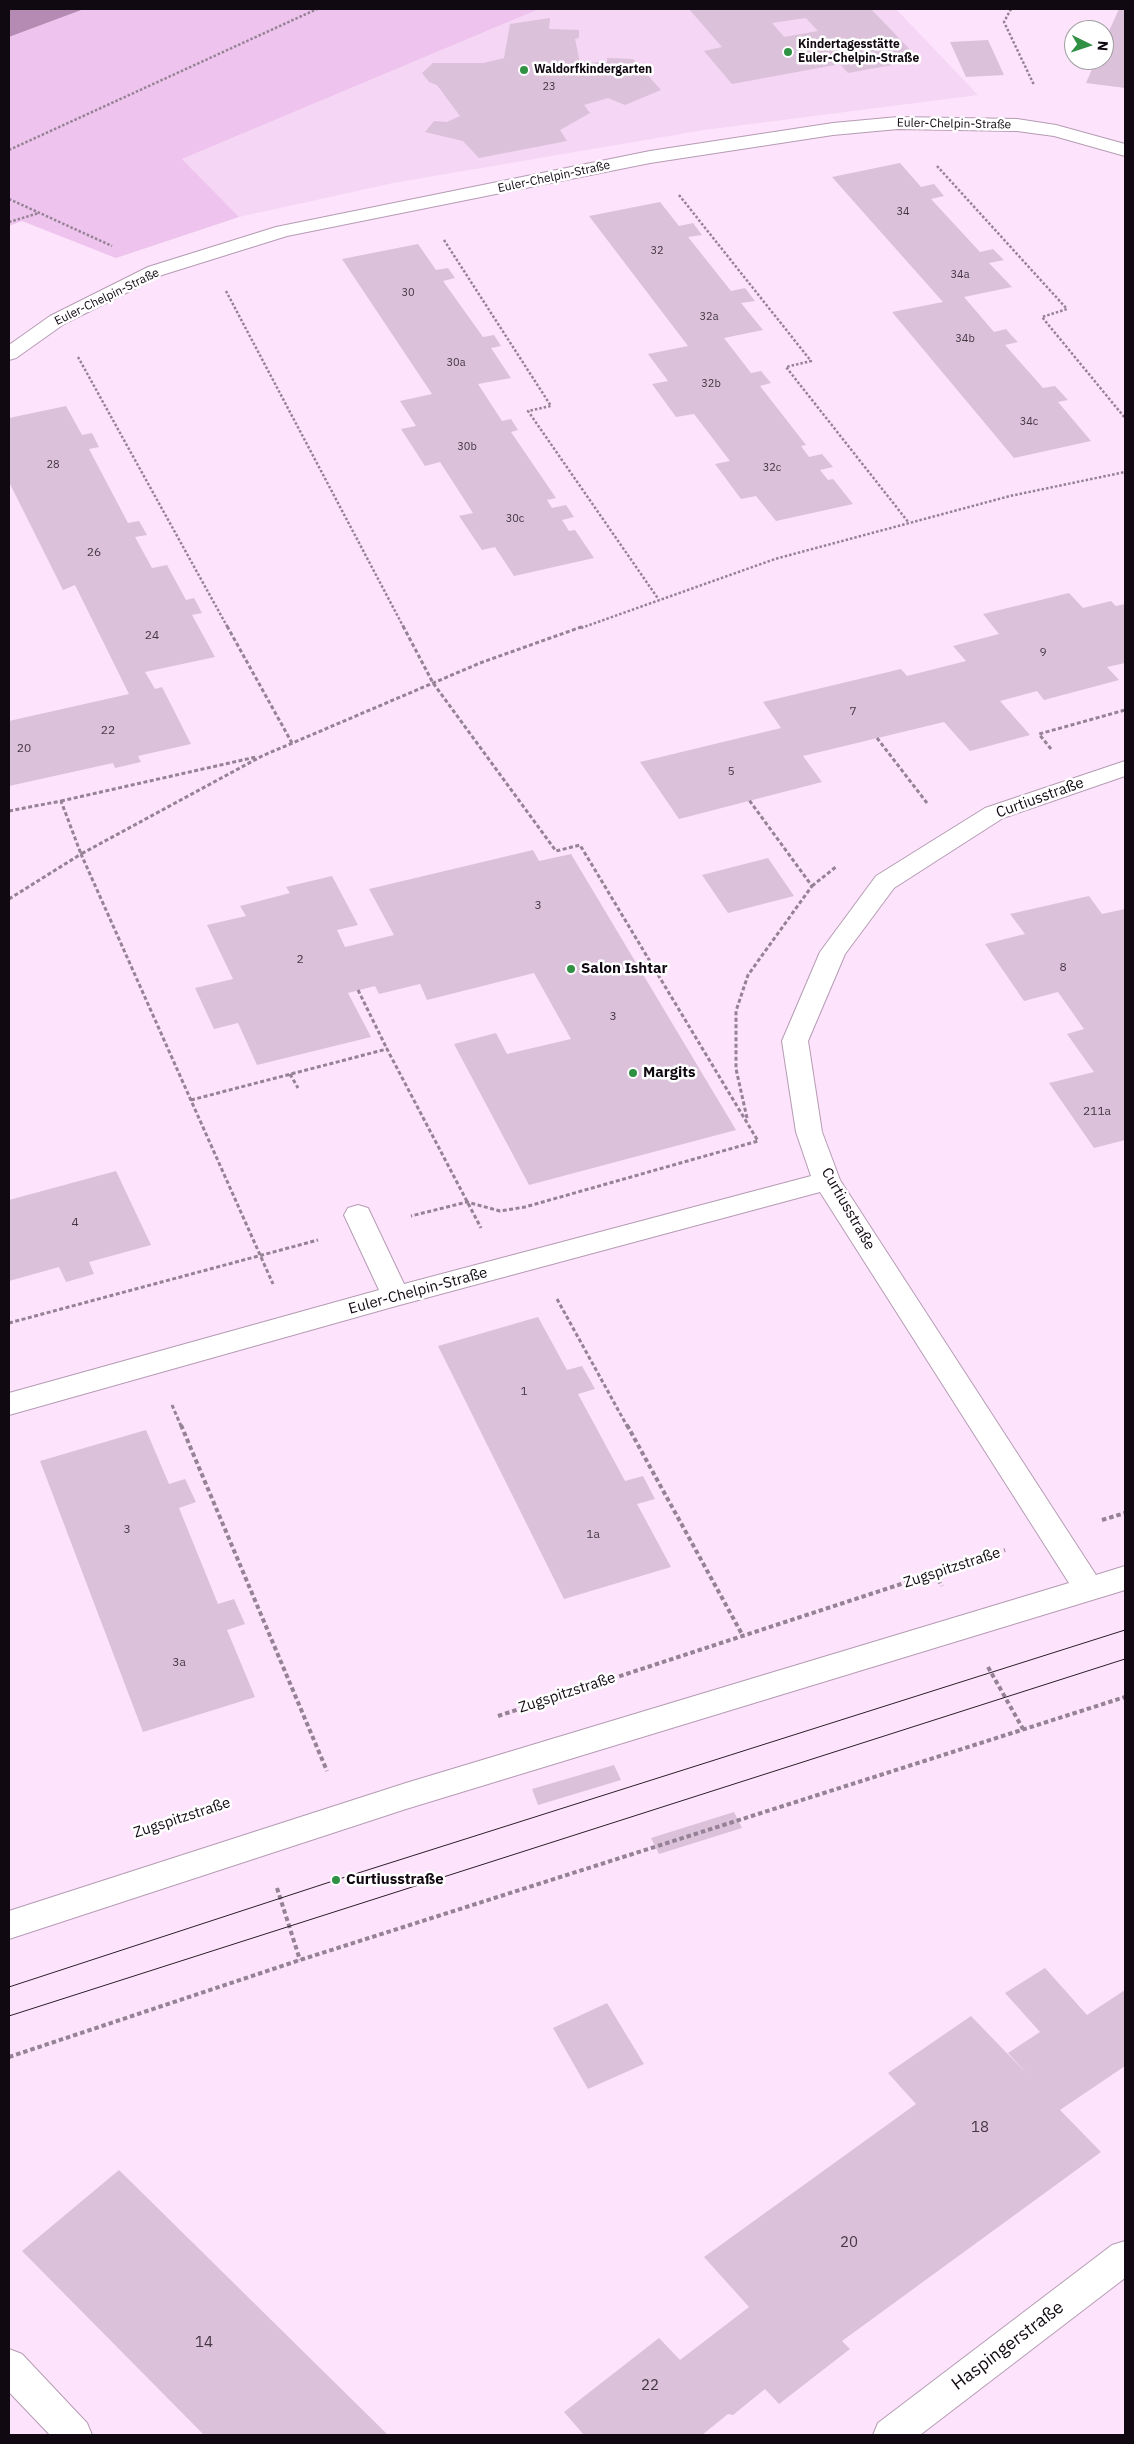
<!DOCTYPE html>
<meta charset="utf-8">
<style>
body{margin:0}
#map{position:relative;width:1134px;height:2444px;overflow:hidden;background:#fde3fc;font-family:"IBM Plex Sans",sans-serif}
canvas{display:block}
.frame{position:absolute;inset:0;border:10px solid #110911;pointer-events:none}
.north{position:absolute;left:1064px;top:20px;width:50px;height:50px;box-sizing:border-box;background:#fff;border:1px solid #a09da0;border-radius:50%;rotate:94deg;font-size:14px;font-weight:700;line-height:20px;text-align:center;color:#110911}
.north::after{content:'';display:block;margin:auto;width:18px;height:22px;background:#309043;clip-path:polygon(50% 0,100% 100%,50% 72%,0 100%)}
</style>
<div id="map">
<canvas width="1134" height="2444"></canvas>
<div class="frame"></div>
<div class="north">N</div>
</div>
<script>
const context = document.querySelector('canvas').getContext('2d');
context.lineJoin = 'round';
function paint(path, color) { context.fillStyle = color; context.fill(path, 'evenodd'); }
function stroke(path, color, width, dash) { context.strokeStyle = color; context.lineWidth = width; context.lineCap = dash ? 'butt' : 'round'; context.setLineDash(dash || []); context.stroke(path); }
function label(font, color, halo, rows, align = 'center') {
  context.font = font + ' "IBM Plex Sans",sans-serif'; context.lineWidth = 5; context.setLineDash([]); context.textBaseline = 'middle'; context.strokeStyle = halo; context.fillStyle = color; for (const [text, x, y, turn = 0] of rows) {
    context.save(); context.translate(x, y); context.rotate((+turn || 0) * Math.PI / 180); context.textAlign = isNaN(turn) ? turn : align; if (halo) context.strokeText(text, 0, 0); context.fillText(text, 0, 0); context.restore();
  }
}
const built = new Path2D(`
 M539,9H896L978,95L704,130L393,183L239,217L182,159Z`);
const green = new Path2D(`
 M84,9H539L182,159L239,217L116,258L22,221L9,226V37Z`);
const water = new Path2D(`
 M9,9H84L9,37Z`);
const building = new Path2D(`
 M689,9H871L920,60L848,73L840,64L732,84L704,51L722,47ZM806,18L818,31L784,37L772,23Z
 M1119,9H1125V88L1086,83L1096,60H1104V42Z
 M550,18L549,29L579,30V38L575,39L580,63L607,62V58L633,59L661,90L625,105L608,98L584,105L590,113L560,130L567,141L479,158L463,141L425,132L434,121L447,122L460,116L437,85L429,82L422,73L433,63H484L504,58L510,24Z
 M988,40L1004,75L966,77L950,42Z
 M900,163L921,187L934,184L944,196L931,199L980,252L993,249L1004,260L989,263L1012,287L964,297L994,332L1006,329L1012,336L1018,342L1005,345L1043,388L1055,386L1068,400L1058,402L1091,441L1014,458L892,312L943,302L832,177Z
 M660,202L679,226L693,223L702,235L688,237L731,291L745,288L755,301L741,303L763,330L724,338L751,373L761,371L771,383L760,386L806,445L801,446L809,457L822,454L833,467L820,470L828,480L833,479L853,504L776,521L756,496L741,499L715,464L730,461L694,414L676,417L652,384L668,381L648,354L688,346L589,216Z
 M418,244L436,270L448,268L455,278L443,281L483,337L494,335L501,346L491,348L511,378L478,384L502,421L511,419L518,430L511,432L556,498L547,500L552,508L566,505L574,517L562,520L569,531L575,530L594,558L514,576L495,547L482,550L459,516L473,513L440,462L425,466L401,429L416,426L400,401L432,394L342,259Z
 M66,406L82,435L92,433L99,447L89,449L128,523L139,521L147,535L135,537L152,568L167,565L186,600L194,598L202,613L192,615L215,657L145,672L155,689L162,687L191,744L138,756L141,762L115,768L113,763L9,786V721L129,694L75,585L63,590L9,482V418Z
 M1069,593L1083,608L1111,601L1116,606L1125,604V663L1107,667L1119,680L1044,700L1037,691L1000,701L1030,735L970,751L944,722L803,756L822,782L679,819L640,762L781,728L763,702L901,669L907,676L966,661L953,646L999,634L983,614Z
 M533,850L539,861L571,854L736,1130L529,1185L454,1044L496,1033L507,1054L571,1039L534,973L427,1000L420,984L379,994L375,986L348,993L371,1037L257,1065L238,1023L214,1029L195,988L233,979L207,925L246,916L240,906L290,893L286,887L332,876L358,925L337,930L345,947L394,935L369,889Z
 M768,858L794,896L728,913L702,875Z
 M1089,896L1102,914L1125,909V1140L1094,1148L1049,1083L1094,1072L1067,1034L1084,1029L1058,992L1024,1001L985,944L1025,934L1010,914Z
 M116,1171L151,1245L89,1262L94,1274L66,1282L59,1267L9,1281V1200Z
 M538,1317L567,1370L582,1366L595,1389L578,1394L625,1481L643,1476L655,1499L637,1504L671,1567L564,1599L438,1346Z
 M146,1430L169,1484L185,1479L196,1502L179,1508L218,1604L234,1599L245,1624L227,1630L255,1697L143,1732L40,1461Z
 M614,1765L621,1780L538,1805L532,1789Z
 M734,1812L742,1828L659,1854L651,1838Z
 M1045,1968L1087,2015L1125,1990V2066L1060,2110L1101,2152L842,2341L850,2349L779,2404L765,2389L733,2415L728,2414L702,2435H584L564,2412L659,2338L680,2360L749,2307L704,2257L916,2104L888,2073L971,2016L1029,2076L1008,2053L1040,2032L1005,1993Z
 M607,2003L644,2064L588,2089L553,2028Z
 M119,2170L388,2435H204L22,2251Z`);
const pathFar2 = new Path2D(`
 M1011,9L1004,22L1034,85
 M9,150L317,9
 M937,166L1067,309L1042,317L1125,418
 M679,195L811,361L786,367L909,523
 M9,199L112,246
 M9,222L39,213
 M444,240L551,406L528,411L659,600
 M226,291L404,628
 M78,357L228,628
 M581,628L775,559L1010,496L1125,472`);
const pathFar1 = new Path2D(`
 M227,626L292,743
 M403,626L433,683L556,851L580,845L758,1141L525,1207L500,1211L467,1202L411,1216
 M877,738L927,803
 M1051,749L1039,734L1125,710
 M61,801L256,757
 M9,811L61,801L81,854L262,756L480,663L584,626
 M812,886L837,866
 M9,899L81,854L273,1284
 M358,990L387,1049
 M290,1074L298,1088
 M191,1100L387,1049L481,1228
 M747,1118L736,1069V1011L748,975L812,886L749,800
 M557,1299L627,1426
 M9,1323L318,1240
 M172,1405L181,1426`);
const path = new Path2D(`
 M181,1425L327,1771
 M627,1425L743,1636
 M1102,1520L1125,1513
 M934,1573L942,1586
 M988,1667L1023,1729
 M498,1716L1005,1550
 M277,1888L300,1960
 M9,2057L300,1960L1125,1697`);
const minor = new Path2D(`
 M898,117L1017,119L1056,125L1125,144V156L1054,136L1017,131L898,129L833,135L650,163L287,236L162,275L64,324L16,358L9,360V345L50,316L148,267L276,227L650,151L833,123Z
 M1125,761V776L1003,818L894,888L845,954L808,1041L822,1132L840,1180L1096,1575L1125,1566V1590L406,1809L9,1939V1911L406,1783L1069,1583L820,1192L396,1306L9,1415V1393L379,1290L344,1215L348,1208L358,1205L368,1208L404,1284L811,1176L796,1132L782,1041L820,952L876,876L985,808Z
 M1125,2241V2278L920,2435H873L878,2423L1112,2245Z
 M9,2349L22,2354L87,2423L92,2435H50L9,2392Z`);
const tram = new Path2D(`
 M9,1987L336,1880L1125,1630
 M9,2016L1125,1659`);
const markers = [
 [788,52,5,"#309043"],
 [524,70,5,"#309043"],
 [571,969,5,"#309043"],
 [633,1073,5,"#309043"],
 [336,1880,5,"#309043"]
];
const farNumbernames = [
 ["23",549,87],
 ["34",903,212],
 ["32",657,251],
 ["34a",960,275],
 ["30",408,293],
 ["32a",709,317],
 ["34b",965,339],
 ["30a",456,363],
 ["32b",711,384],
 ["34c",1029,422],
 ["30b",467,447],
 ["28",53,465],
 ["32c",772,468],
 ["30c",515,519]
];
const farPoinames = [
 ["Kindertagesstätte",798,45],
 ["Euler-Chelpin-Straße",798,59],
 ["Waldorfkindergarten",534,70]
];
const farStreetnames = [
 ["Euler-Chelpin-Straße",954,124,1],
 ["Euler-Chelpin-Straße",554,177,-12],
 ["Euler-Chelpin-Straße",107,297,-26]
];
const numberNames = [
 ["26",94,553],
 ["24",152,636],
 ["9",1043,653],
 ["7",853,712],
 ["22",108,731],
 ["20",24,749],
 ["5",731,772],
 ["3",538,906],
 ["2",300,960],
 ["8",1063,968],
 ["3",613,1017],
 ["211a",1097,1112],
 ["4",75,1223],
 ["1",524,1392],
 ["3",127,1530],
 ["1a",593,1535],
 ["3a",179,1663]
];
const streetNames = [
 ["Curtiusstraße",1040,798,-20],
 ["Curtiusstraße",848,1209,60],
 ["Euler-Chelpin-Straße",418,1291,-15],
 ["Zugspitzstraße",952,1568,-18],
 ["Zugspitzstraße",567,1693,-18],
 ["Zugspitzstraße",182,1818,-18]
];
const poiNames = [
 ["Salon Ishtar",581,969],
 ["Margits",643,1073],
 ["Curtiusstraße",346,1880]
];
const nearNumbernames = [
 ["18",980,2128],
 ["20",849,2243],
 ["14",204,2343],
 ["22",650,2386]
];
const nearStreetnames = [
 ["Haspingerstraße",1008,2346,-37]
];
paint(built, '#f5d6f4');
paint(green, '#eec3ed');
paint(water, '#b58bb4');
paint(building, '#dbc1da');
stroke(minor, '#b59cb4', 2);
stroke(pathFar2, '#958395', 2.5, [2.5, 2]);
stroke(pathFar1, '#958395', 3, [4, 2.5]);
stroke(path, '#958395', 4, [4.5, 3]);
paint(minor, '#fff');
stroke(tram, '#291f29', 1);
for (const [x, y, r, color] of markers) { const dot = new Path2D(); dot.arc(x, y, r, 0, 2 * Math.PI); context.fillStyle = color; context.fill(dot); stroke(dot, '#fff', 2); }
label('11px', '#443743', null, farNumbernames);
label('bold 12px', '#110911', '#fff', farPoinames, 'left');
label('12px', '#110911', '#fff', farStreetnames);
label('12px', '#443743', null, numberNames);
label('15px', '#110911', '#fff', streetNames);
label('bold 15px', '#110911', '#fff', poiNames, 'left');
label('15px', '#443743', null, nearNumbernames);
label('18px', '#110911', '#fff', nearStreetnames);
</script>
